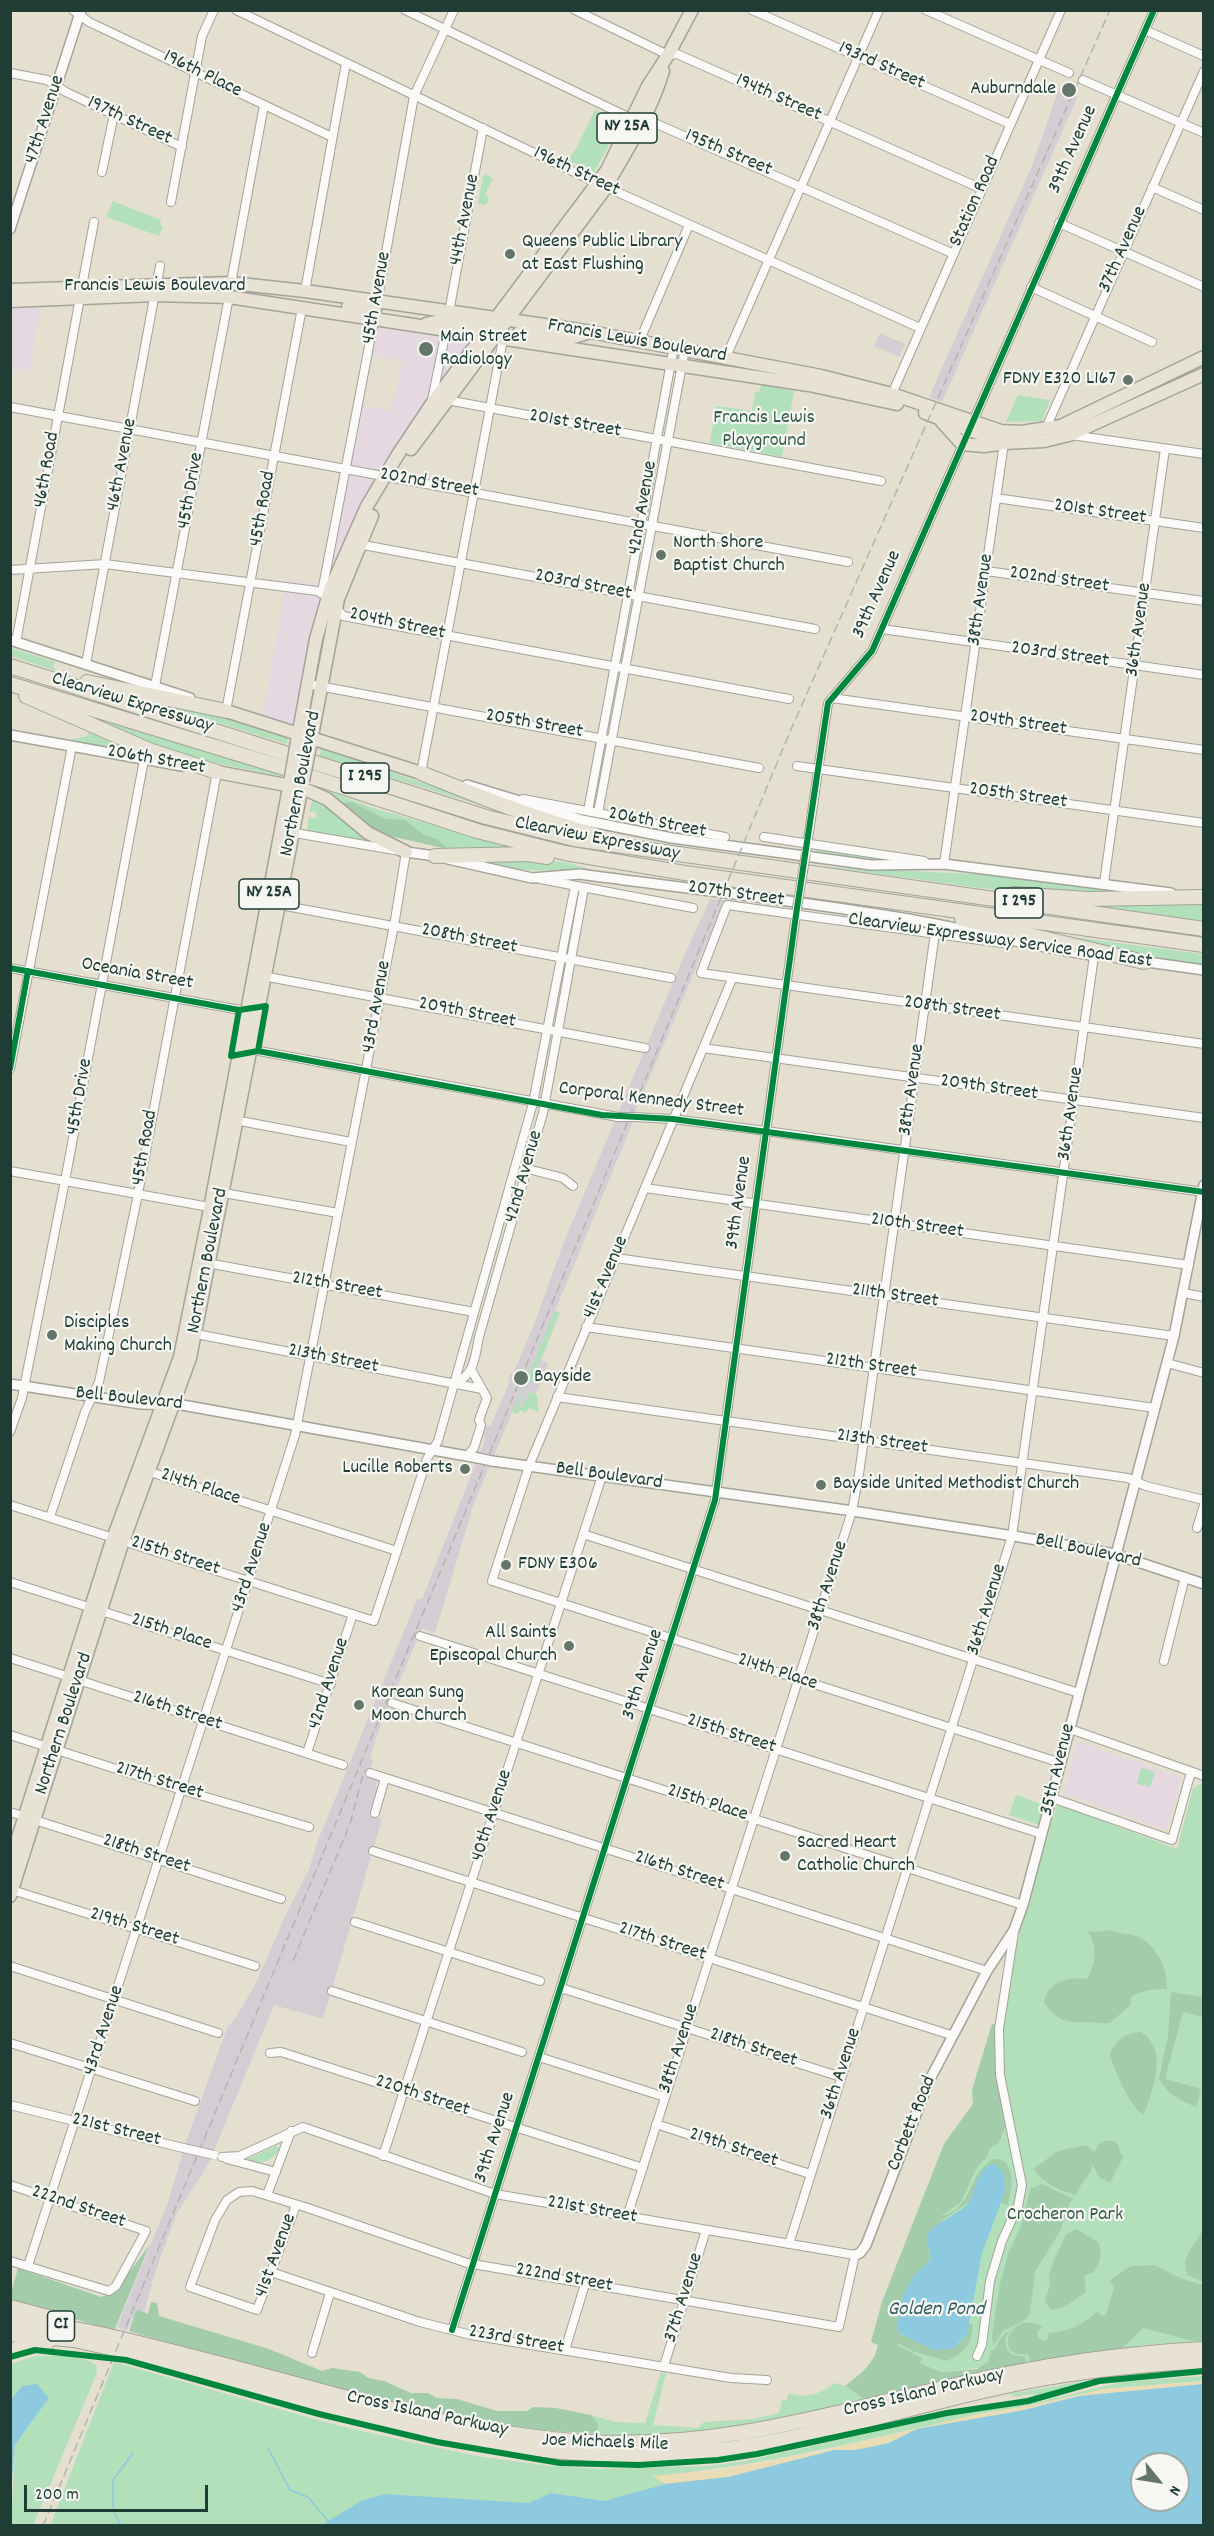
<!DOCTYPE html>
<style>
body{margin:0}
#map{position:relative;width:1214px;height:2536px;overflow:hidden;background:#e4dfcf;font-family:Dekko,sans-serif}
canvas{display:block}
.frame{position:absolute;inset:0;border:12px solid #1f3d34;pointer-events:none}
.north{position:absolute;left:1130px;top:2452px;width:60px;height:60px;box-sizing:border-box;background:#f6f6f2;border:2px solid #a0aca6;border-radius:50%;rotate:120deg;font-size:16px;font-weight:700;line-height:24px;text-align:center;color:#1f3d34}
.north::after{content:'';display:block;margin:auto;width:21px;height:27px;background:#64766a;clip-path:polygon(50% 0,100% 100%,50% 72%,0 100%)}
.scale{position:absolute;left:24px;top:2485px;width:184px;height:27px;box-sizing:border-box;border:3px solid #1f3d34;border-top:0;padding-left:8px;font-size:18px;line-height:21px;white-space:nowrap;color:#1f3d34;-webkit-text-stroke:4px #f6f6f2;paint-order:stroke}
</style>
<div id="map">
<canvas width="1214" height="2536"></canvas>
<div class="frame"></div>
<div class="north">N</div>
<div class="scale">200 m</div>
</div>
<script>
const context = document.querySelector('canvas').getContext('2d');
context.lineJoin = 'round';
function paint(path, color) { context.fillStyle = color; context.fill(path, 'evenodd'); }
function stroke(path, color, width, dash) { context.strokeStyle = color; context.lineWidth = width; context.lineCap = dash ? 'butt' : 'round'; context.setLineDash(dash || []); context.stroke(path); }
function label(font, color, halo, rows, align = 'center') {
  context.font = font + ' Dekko,sans-serif'; context.lineWidth = 4.5; context.setLineDash([]); context.textBaseline = 'middle'; context.strokeStyle = halo; context.fillStyle = color; for (const [text, x, y, turn = 0] of rows) {
    context.save(); context.translate(x, y); context.rotate((+turn || 0) * Math.PI / 180); context.textAlign = isNaN(turn) ? turn : align; if (halo) context.strokeText(text, 0, 0); context.fillText(text, 0, 0); context.restore();
  }
}
const built = new Path2D(`
 M41,304L29,373L11,369V306Z
 M369,323L473,341L356,517L295,728L262,720L286,580L321,584L353,404L390,411L393,397H395L402,361L363,354Z
 M1077,1742L1181,1777L1167,1830L1064,1794Z`);
const industrial = new Path2D(`
 M1059,88L1078,96L942,402L929,397L1032,166Z
 M880,333L905,344L899,357L874,346Z
 M710,899L725,900L637,1107L631,1127L555,1311L560,1312L541,1360L548,1363L545,1371L547,1372L535,1394L529,1392L521,1408L515,1406L474,1503L435,1633L422,1628L376,1737L370,1759L373,1760L368,1776L378,1779L375,1787L378,1788L370,1816L382,1819L323,2019L274,2005L209,2163L176,2215L154,2276L142,2321L132,2318L127,2331L117,2327L168,2202L187,2139L227,2028L235,2019L255,1985L287,1912L308,1872L319,1838L417,1599H422L485,1440V1436L481,1435L485,1426L491,1425L503,1398L510,1380L508,1379L510,1373L513,1374L535,1322L563,1244L685,954Z`);
const green = new Path2D(`
 M595,110L621,123L594,172L568,160L577,147Z
 M485,174L493,178L485,195L489,198L486,205L478,204L483,176Z
 M113,201L161,220L160,225L163,226L159,236L106,217Z
 M761,385L794,391L782,457L710,443L716,406L752,411L755,392H759Z
 M1018,395L1050,400L1042,421L1006,422Z
 M11,648L55,662L53,667L59,672L11,656Z
 M141,699L179,706L288,735L287,744Z
 M79,713L270,770L281,774V776L183,757Z
 M91,728L146,756L67,741L87,736Z
 M321,748L539,823L320,756Z
 M318,787L373,808L524,851L448,849L381,834Z
 M313,798L324,803L375,843L307,831L309,816L313,819L318,817L315,811L309,812Z
 M816,848L915,862L868,863L814,856Z
 M531,858L569,863L595,871L527,870L479,863L478,859Z
 M828,867L1013,876L1133,893L1026,894Z
 M1163,902L1203,905V921L1077,903Z
 M1041,933L1203,954V965L1144,956Z
 M554,1312H560L532,1382L527,1378Z
 M524,1385L518,1407L521,1408L529,1392L537,1395L539,1412L528,1408L526,1413L520,1410L518,1414L512,1412Z
 M1141,1768L1155,1772L1150,1787L1137,1784Z
 M1200,1784L1203,1785V2341L1140,2345L1118,2352L941,2372L871,2342L882,2302L944,2144L973,2104L972,2090L992,2024H995L1003,2014L1018,1940L1056,1807L1060,1805L1177,1849L1193,1788Z
 M1016,1795L1044,1805L1039,1825L1009,1815Z
 M276,2146L280,2149C270,2163 259,2165 243,2161Z
 M35,2356C54,2356 80,2354 96,2365L97,2373L33,2525H11L15,2445L49,2398L22,2386L11,2399V2364Z
 M114,2362L332,2424L410,2442L483,2457L550,2466L601,2469L708,2466L745,2461L960,2413L1038,2402L1122,2382L1203,2376V2381L1104,2389L1033,2405L973,2415L759,2525L50,2526ZM916,2428L728,2477L653,2476C743,2468 829,2449 916,2428Z
 M661,2372L666,2373L653,2425L697,2428L704,2422L752,2419L779,2413L782,2400L786,2401L789,2393C807,2399 820,2394 835,2383L845,2386L869,2402L692,2436L622,2437L598,2434V2424L591,2415L615,2422L645,2423Z
 M1103,2378L1037,2397L1032,2394L1014,2397L1009,2394Z`);
const forest = new Path2D(`
 M352,802L386,819L405,820L423,834L437,839L448,849L381,834L341,803Z
 M1111,1930C1121,1935 1130,1933 1139,1937C1158,1947 1168,1971 1167,1989C1154,1989 1141,1990 1131,1997L1130,2005L1110,2023C1102,2024 1094,2022 1085,2022C1065,2023 1055,2019 1044,2002C1048,1981 1070,1976 1087,1979C1096,1963 1098,1947 1088,1931L1095,1932Z
 M1171,1992L1203,1997V2017L1183,2012L1165,2079L1201,2089L1196,2107C1181,2101 1166,2093 1159,2078L1168,2037Z
 M992,2024L996,2025V2071L1005,2127L999,2143L990,2148L986,2158L977,2167L961,2202L941,2216C973,2211 968,2170 994,2159C1018,2159 1012,2191 1007,2206L1001,2203L1005,2192L988,2165L981,2174L969,2202L941,2221L927,2250L930,2253V2259L910,2282L902,2336L959,2344L967,2334L968,2324L973,2325C972,2345 964,2352 947,2361L912,2351L900,2344L897,2345L922,2358L920,2363L941,2372L977,2369L988,2362L991,2350H994L1001,2337L1010,2330L1005,2338L1006,2348L1012,2355L1025,2357L1026,2362L1023,2368L869,2402L845,2386C860,2374 874,2365 878,2345L871,2342L882,2302L944,2144L973,2104L972,2090Z
 M1141,2032C1170,2050 1152,2090 1144,2115C1131,2109 1113,2068 1110,2054C1117,2040 1123,2033 1141,2032Z
 M1104,2141H1113L1118,2145L1121,2154L1124,2155L1110,2183L1099,2177L1093,2165C1090,2176 1080,2183 1076,2195C1059,2191 1044,2183 1033,2169L1058,2151L1086,2145L1094,2152L1099,2144Z
 M1042,2184L1073,2199L1068,2207L1060,2231L1035,2272L1030,2313L1025,2320L1003,2331L993,2346L992,2335L1000,2284L1008,2254L1021,2226L1030,2189Z
 M1203,2228V2282L1188,2275C1178,2256 1199,2243 1203,2228Z
 M1076,2229L1098,2242C1103,2253 1100,2263 1094,2272L1084,2276L1086,2292L1066,2306L1051,2310L1045,2301L1050,2285C1045,2273 1061,2247 1066,2234Z
 M150,2244L114,2331L51,2312L11,2304V2293L18,2268L101,2297L115,2292Z
 M1155,2265L1180,2278L1203,2285V2341H1193L1143,2328L1118,2352L1031,2366L1028,2354C990,2359 1012,2307 1042,2327L1037,2333L1038,2338L1044,2341L1049,2337L1048,2333C1068,2332 1083,2325 1098,2311L1100,2315H1106L1114,2288L1110,2280L1131,2266Z
 M151,2302L157,2303L159,2316L269,2349L322,2371L332,2368L360,2372L368,2378L384,2381L411,2393H428L437,2398L457,2399L497,2411H527L533,2407L556,2408L591,2415L598,2424V2434C441,2428 279,2376 129,2331L136,2311L139,2310L148,2314Z`);
const sand = new Path2D(`
 M1203,2381V2384L1079,2396L1024,2410L917,2429L889,2443L856,2450H835L728,2477L666,2484L652,2476L712,2471L818,2452L973,2415L1033,2405L1104,2389Z`);
const water = new Path2D(`
 M993,2164L1004,2172L1005,2192L982,2253L967,2334L953,2349L933,2350L899,2333C895,2314 903,2292 914,2276C918,2270 927,2265 930,2259C934,2251 919,2243 932,2229C941,2220 962,2212 969,2202C976,2190 977,2167 993,2164Z
 M37,2384L49,2398L15,2445L11,2492V2399L22,2386Z
 M1203,2384V2525H323L328,2521L361,2501L384,2494L529,2503L551,2493L604,2501L666,2484L728,2477L835,2450H856L889,2443L917,2429L1024,2410L1079,2396ZM1142,2464H1178V2500H1142Z`);
const stream = new Path2D(`
 M268,2448L290,2490L308,2497L328,2521
 M121,2526L113,2511V2480L133,2453`);
const minor = new Path2D(`
 M73,10L89,22L332,137
 M236,10L597,183L920,328
 M405,10L626,116L643,118L954,254
 M575,10L668,55L677,54L982,189
 M752,10L1010,124
 M926,10L1069,73
 M1145,30L1204,56
 M10,73L47,80L66,92L182,147
 M1083,80L1204,133
 M102,172L114,114
 M1152,187L1204,210
 M171,202L202,36L214,10
 M1059,223L1204,287
 M231,283L264,105
 M82,286L94,222
 M1031,287L1152,342
 M305,291L346,63
 M377,303L414,96L454,10
 M449,312L483,128
 M640,340L689,225
 M726,357L879,10
 M892,394L1061,10
 M432,400L446,331
 M447,400L881,481
 M10,407L848,562
 M1046,428L1204,71
 M1071,435L1204,454
 M996,498L1204,528
 M358,544L815,629
 M10,570L105,564L317,591L328,597L343,616L789,699
 M986,571L1204,601
 M322,592L375,315
 M882,629L1204,675
 M16,642L80,298
 M86,664L160,266
 M308,684L759,768
 M155,686L229,297
 M832,698L1204,750
 M226,711L302,308
 M797,766L1204,823
 M421,773L503,339
 M523,799L725,837
 M588,811L674,346
 M598,813L685,349
 M764,837L924,861
 M806,853L828,703L872,651L1154,10
 M939,864H944L1004,443
 M540,879L693,908
 M1104,883L1165,449
 M275,904L671,978
 M1009,944L727,905L701,973L1204,1044
 M10,968L251,1012
 M263,976L645,1048
 M732,979L529,1466L492,1581L1061,1763
 M703,1048L1204,1118
 M248,1049L618,1117
 M10,1069L72,746
 M634,1117L673,1119L766,1131L1204,1192
 M235,1120L351,1142
 M528,1169L563,1178L573,1186
 M10,1171L215,1208
 M645,1188L1189,1265
 M218,1192L338,1213
 M616,1258L1174,1336
 M207,1263L474,1312
 M1184,1293L1204,1297
 M586,1327L1155,1408
 M191,1333L482,1389
 M1167,1363L1204,1373
 M455,1383C475,1375 475,1356 479,1337L543,1113L584,888
 M557,1397L1128,1478L1146,1486L1204,1500
 M10,1432L22,1398L65,1181L144,760
 M467,1456L474,1448L481,1425L479,1420L487,1398L472,1371
 M147,1471L397,1551
 M10,1505L374,1621L427,1459L438,1441L533,1103L575,886
 M50,1517L85,1412L99,1382L138,1194L217,772
 M1197,1528L1204,1505
 M583,1534L1079,1693
 M10,1582L331,1684
 M420,1636L1042,1834
 M10,1658L343,1765
 M1164,1661L1185,1577
 M392,1703L1023,1905
 M1070,1729L1204,1776
 M10,1735L182,1790L309,1827
 M307,1753L353,1614
 M370,1773L987,1971
 M1052,1798L1172,1840L1191,1772
 M10,1812L281,1899
 M375,1813L385,1778
 M373,1851L951,2035
 M12,1890L255,1966
 M355,1922L540,1981
 M10,1966L218,2033
 M561,1988L841,2077
 M332,1991L522,2052
 M10,2043L195,2101
 M270,2053L281,2052L643,2168
 M539,2057L665,2097
 M10,2105L179,2147
 M656,2124L810,2174
 M383,2156L602,1476
 M222,2157L240,2156L303,2127L495,2194L855,2255L839,2327L467,2263L305,2207L252,2191L239,2192L227,2200L215,2220L190,2287L257,2310L296,2205
 M227,2159L276,2172
 M10,2185L146,2231L116,2286L109,2291L10,2261
 M267,2195L291,2131
 M627,2217L852,1511L859,1474L935,933
 M789,2244L1012,1536L1094,956
 M28,2266L295,1435L395,920L406,852L289,832
 M271,2272L420,2322L471,2335L731,2378L767,2380
 M452,2330L715,1500L797,908
 M565,2350L585,2284
 M312,2353L330,2293
 M977,2356L982,2345L990,2281L1002,2241L1018,2206L1022,2185L1000,2075L999,2029L1014,1932
 M664,2366L706,2230`);
const tertiary = new Path2D(`
 M10,229L81,10
 M10,640L190,698
 M10,735L182,766
 M467,785L582,820L672,838L871,865L944,864L1171,893
 M406,852L435,856L532,878L580,874C688,889 796,900 902,918C966,928 1027,946 1091,955
 M1140,961L1204,970
 M10,1384L141,1404L182,1405L478,1458
 M492,1461L846,1510L1020,1537L1114,1554L1204,1584
 M855,2255L860,2253L866,2245L928,2083L987,1971L1014,1930L1023,1905L1174,1336L1204,1185`);
const primary = new Path2D(`
 M10,290L231,283L305,291L580,330L821,376L892,394L1001,431L1021,432L1061,426L1204,357
 M10,301L155,295L229,297L809,385L897,404
 M348,307L375,310
 M426,324L443,320L495,327
 M519,333L568,339L587,333
 M925,413L1004,443L1044,441L1069,435L1204,374
 M942,422L962,444L984,446L999,444
 M411,449L602,193C625,154 650,114 663,71
 M226,711L421,773
 M297,742L316,639L330,590L367,506L397,456L431,405L607,170L648,86L668,55L692,10
 M310,746L338,599L372,516
 M217,772L302,788L327,799L368,833L406,852
 M10,1863L111,1544L180,1357L209,1214L291,777
 M10,1896L121,1547L190,1358L303,781`);
const motorway = new Path2D(`
 M10,666L486,817L574,839L1204,929
 M87,682L226,711
 M10,684L278,766L477,831L565,853L685,873L1204,945
 M26,696L149,750L217,772
 M421,773C478,796 535,819 595,835
 M435,856L528,854L547,857
 M1014,894L1088,899L1204,897
 M962,919L1144,962
 M10,2307L60,2320
 M10,2322C72,2324 130,2341 190,2356C322,2389 452,2434 589,2442C718,2449 832,2413 956,2385C1037,2366 1120,2353 1204,2349
 M10,2334L74,2340L106,2347C294,2393 482,2466 679,2454C787,2447 892,2411 997,2388C1065,2372 1134,2365 1204,2361
 M10,2350L47,2343`);
const rail = new Path2D(`
 M293,1961L350,1824L364,1771
 M43,2526L792,727L1110,10`);
const minorBridge = new Path2D(`
 M797,908L806,853
 M618,1117H634
 M179,2147L214,2155`);
const tertiaryBridge = new Path2D(`
 M478,1458L492,1461`);
const primaryBridge = new Path2D(`
 M291,777L297,742
 M303,781L310,746`);
const cycleway = new Path2D(`
 M10,968L239,1010L266,1006L258,1051
 M239,1010L231,1056L258,1051L602,1115L673,1119L1204,1192
 M10,1069L28,971
 M452,2330L715,1500L796,915L828,703L872,651L1154,10
 M10,2357L35,2350L126,2360L319,2414L437,2442L560,2463L639,2465L718,2460L757,2454L947,2413L1028,2401L1099,2381L1204,2371`);
const markers = [
 [1069,90,8,"#64766a"],
 [510,254,6,"#64766a"],
 [426,349,8,"#64766a"],
 [1128,380,6,"#64766a"],
 [661,555,6,"#64766a"],
 [52,1335,6,"#64766a"],
 [521,1378,8,"#64766a"],
 [465,1469,6,"#64766a"],
 [821,1485,6,"#64766a"],
 [506,1565,6,"#64766a"],
 [569,1646,6,"#64766a"],
 [359,1705,6,"#64766a"],
 [785,1856,6,"#64766a"]
];
const shields = [
 [627,128,60],
 [365,778,48],
 [269,894,60],
 [1019,903,48],
 [61,2326,27]
];
const shieldNames = [
 ["NY 25A",627,128],
 ["I 295",365,778],
 ["NY 25A",269,894],
 ["I 295",1019,903],
 ["CI",61,2326]
];
const streetNames = [
 ["193rd Street",881,67,24],
 ["196th Place",202,75,26],
 ["194th Street",778,99,24],
 ["47th Avenue",46,120,-72],
 ["197th Street",129,122,25],
 ["39th Avenue",1074,150,-66],
 ["195th Street",728,154,23],
 ["196th Street",576,173,25],
 ["Station Road",976,202,-66],
 ["44th Avenue",466,220,-79],
 ["37th Avenue",1124,250,-66],
 ["Francis Lewis Boulevard",155,287],
 ["45th Avenue",378,298,-80],
 ["Francis Lewis Boulevard",637,342,10],
 ["201st Street",575,425,10],
 ["46th Avenue",123,465,-79],
 ["46th Road",48,470,-80],
 ["202nd Street",429,484,10],
 ["45th Drive",192,491,-80],
 ["42nd Avenue",644,508,-80],
 ["45th Road",264,509,-80],
 ["201st Street",1100,513,8],
 ["202nd Street",1059,581,8],
 ["203rd Street",583,586,11],
 ["39th Avenue",878,595,-66],
 ["38th Avenue",982,600,-82],
 ["204th Street",397,625,12],
 ["36th Avenue",1140,630,-82],
 ["203rd Street",1060,656,8],
 ["Clearview Expressway",132,704,17],
 ["204th Street",1018,724,8],
 ["205th Street",534,725,10],
 ["206th Street",156,761,10],
 ["Northern Boulevard",302,784,-79],
 ["205th Street",1018,797,8],
 ["206th Street",657,824,11],
 ["Clearview Expressway",597,840,11],
 ["207th Street",736,895,8],
 ["208th Street",469,940,11],
 ["Clearview Expressway Service Road East",1000,942,8],
 ["Oceania Street",137,975,10],
 ["43rd Avenue",378,1007,-80],
 ["208th Street",952,1010,8],
 ["209th Street",467,1014,11],
 ["209th Street",989,1089,8],
 ["38th Avenue",913,1090,-82],
 ["45th Drive",81,1097,-80],
 ["Corporal Kennedy Street",651,1101,7],
 ["36th Avenue",1072,1114,-82],
 ["45th Road",146,1148,-80],
 ["42nd Avenue",525,1177,-74],
 ["39th Avenue",740,1203,-82],
 ["210th Street",917,1227,8],
 ["Northern Boulevard",209,1261,-79],
 ["41st Avenue",607,1278,-67],
 ["212th Street",337,1287,10],
 ["211th Street",895,1297,8],
 ["213th Street",333,1360,11],
 ["212th Street",871,1367,8],
 ["Bell Boulevard",129,1400,6],
 ["213th Street",882,1443,8],
 ["Bell Boulevard",609,1477,8],
 ["214th Place",200,1488,18],
 ["Bell Boulevard",1088,1552,12],
 ["215th Street",175,1557,18],
 ["43rd Avenue",253,1568,-72],
 ["38th Avenue",829,1586,-72],
 ["36th Avenue",988,1610,-73],
 ["215th Place",171,1633,18],
 ["214th Place",777,1673,18],
 ["39th Avenue",644,1675,-72],
 ["42nd Avenue",330,1684,-72],
 ["216th Street",177,1712,18],
 ["Northern Boulevard",65,1724,-72],
 ["215th Street",731,1735,18],
 ["35th Avenue",1059,1770,-76],
 ["217th Street",159,1782,17],
 ["215th Place",707,1804,18],
 ["40th Avenue",493,1816,-72],
 ["218th Street",146,1855,18],
 ["216th Street",679,1872,18],
 ["219th Street",134,1928,17],
 ["217th Street",662,1943,18],
 ["43rd Avenue",105,2031,-72],
 ["38th Avenue",680,2049,-72],
 ["218th Street",753,2049,18],
 ["36th Avenue",842,2074,-72],
 ["220th Street",422,2097,18],
 ["Corbett Road",913,2124,-68],
 ["221st Street",116,2131,14],
 ["39th Avenue",496,2138,-72],
 ["219th Street",733,2149,18],
 ["222nd Street",78,2208,19],
 ["221st Street",592,2211,10],
 ["41st Avenue",277,2256,-70],
 ["222nd Street",564,2279,10],
 ["37th Avenue",685,2298,-73],
 ["223rd Street",516,2341,10],
 ["Cross Island Parkway",924,2394,-13],
 ["Cross Island Parkway",427,2415,12],
 ["Joe Michaels Mile",605,2444,2]
];
const poiNames = [
 ["Auburndale",1056,90,"right"],
 ["Queens Public Library",522,243],
 ["at East Flushing",522,266],
 ["Main Street",440,338],
 ["Radiology",440,361],
 ["FDNY E320 L167",1116,380,"right"],
 ["North Shore",673,544],
 ["Baptist Church",673,567],
 ["Disciples",64,1324],
 ["Making Church",64,1347],
 ["Bayside",534,1378],
 ["Lucille Roberts",453,1469,"right"],
 ["Bayside United Methodist Church",833,1485],
 ["FDNY E306",518,1565],
 ["All Saints",557,1634,"right"],
 ["Episcopal Church",557,1657,"right"],
 ["Korean Sung",371,1694],
 ["Moon Church",371,1717],
 ["Sacred Heart",797,1844],
 ["Catholic Church",797,1867]
];
const parkNames = [
 ["Francis Lewis",764,419],
 ["Playground",764,442],
 ["Crocheron Park",1065,2216]
];
const waterNames = [
 ["Golden Pond",936,2311]
];
paint(built, '#e5d8e1');
paint(industrial, '#d4ced4');
paint(green, '#b1e0ba');
paint(forest, '#a3cdaa');
paint(sand, '#eadcb4');
paint(water, '#8ecadf');
stroke(stream, '#8ecadf', 1.5);
stroke(minor, '#a2a399', 10);
stroke(tertiary, '#a2a399', 12);
stroke(primary, '#a2a399', 15);
stroke(motorway, '#a2a399', 16);
stroke(minor, '#fbfaf8', 8);
stroke(tertiary, '#fbfaf8', 9);
stroke(primary, '#e8e2d5', 12);
stroke(motorway, '#e8e2d5', 14);
stroke(rail, '#b2b4b1', 1.5, [9, 4.5]);
stroke(minorBridge, '#a2a399', 10, []);
stroke(tertiaryBridge, '#a2a399', 12, []);
stroke(primaryBridge, '#a2a399', 15, []);
stroke(minorBridge, '#fbfaf8', 8);
stroke(tertiaryBridge, '#fbfaf8', 9);
stroke(primaryBridge, '#e8e2d5', 12);
stroke(cycleway, '#00873e', 6);
for (const [x, y, r, color] of markers) { const dot = new Path2D(); dot.arc(x, y, r, 0, 2 * Math.PI); context.fillStyle = color; context.fill(dot); stroke(dot, '#f6f6f2', 2); }
for (const [x, y, w] of shields) { const box = new Path2D(); box.roundRect(x - w / 2, y - 15, w, 30, 4.5); context.fillStyle = '#f6f6f2'; context.fill(box); stroke(box, '#1f3d34', 1.5); }
label('bold 18px', '#1f3d34', null, shieldNames);
label('20px', '#1f3d34', '#f6f6f2', streetNames);
label('20px', '#1f3d34', '#f6f6f2', poiNames, 'left');
label('20px', '#345e4b', '#f6f6f2', parkNames);
label('italic 21px', '#325e60', '#f6f6f2', waterNames);
</script>
